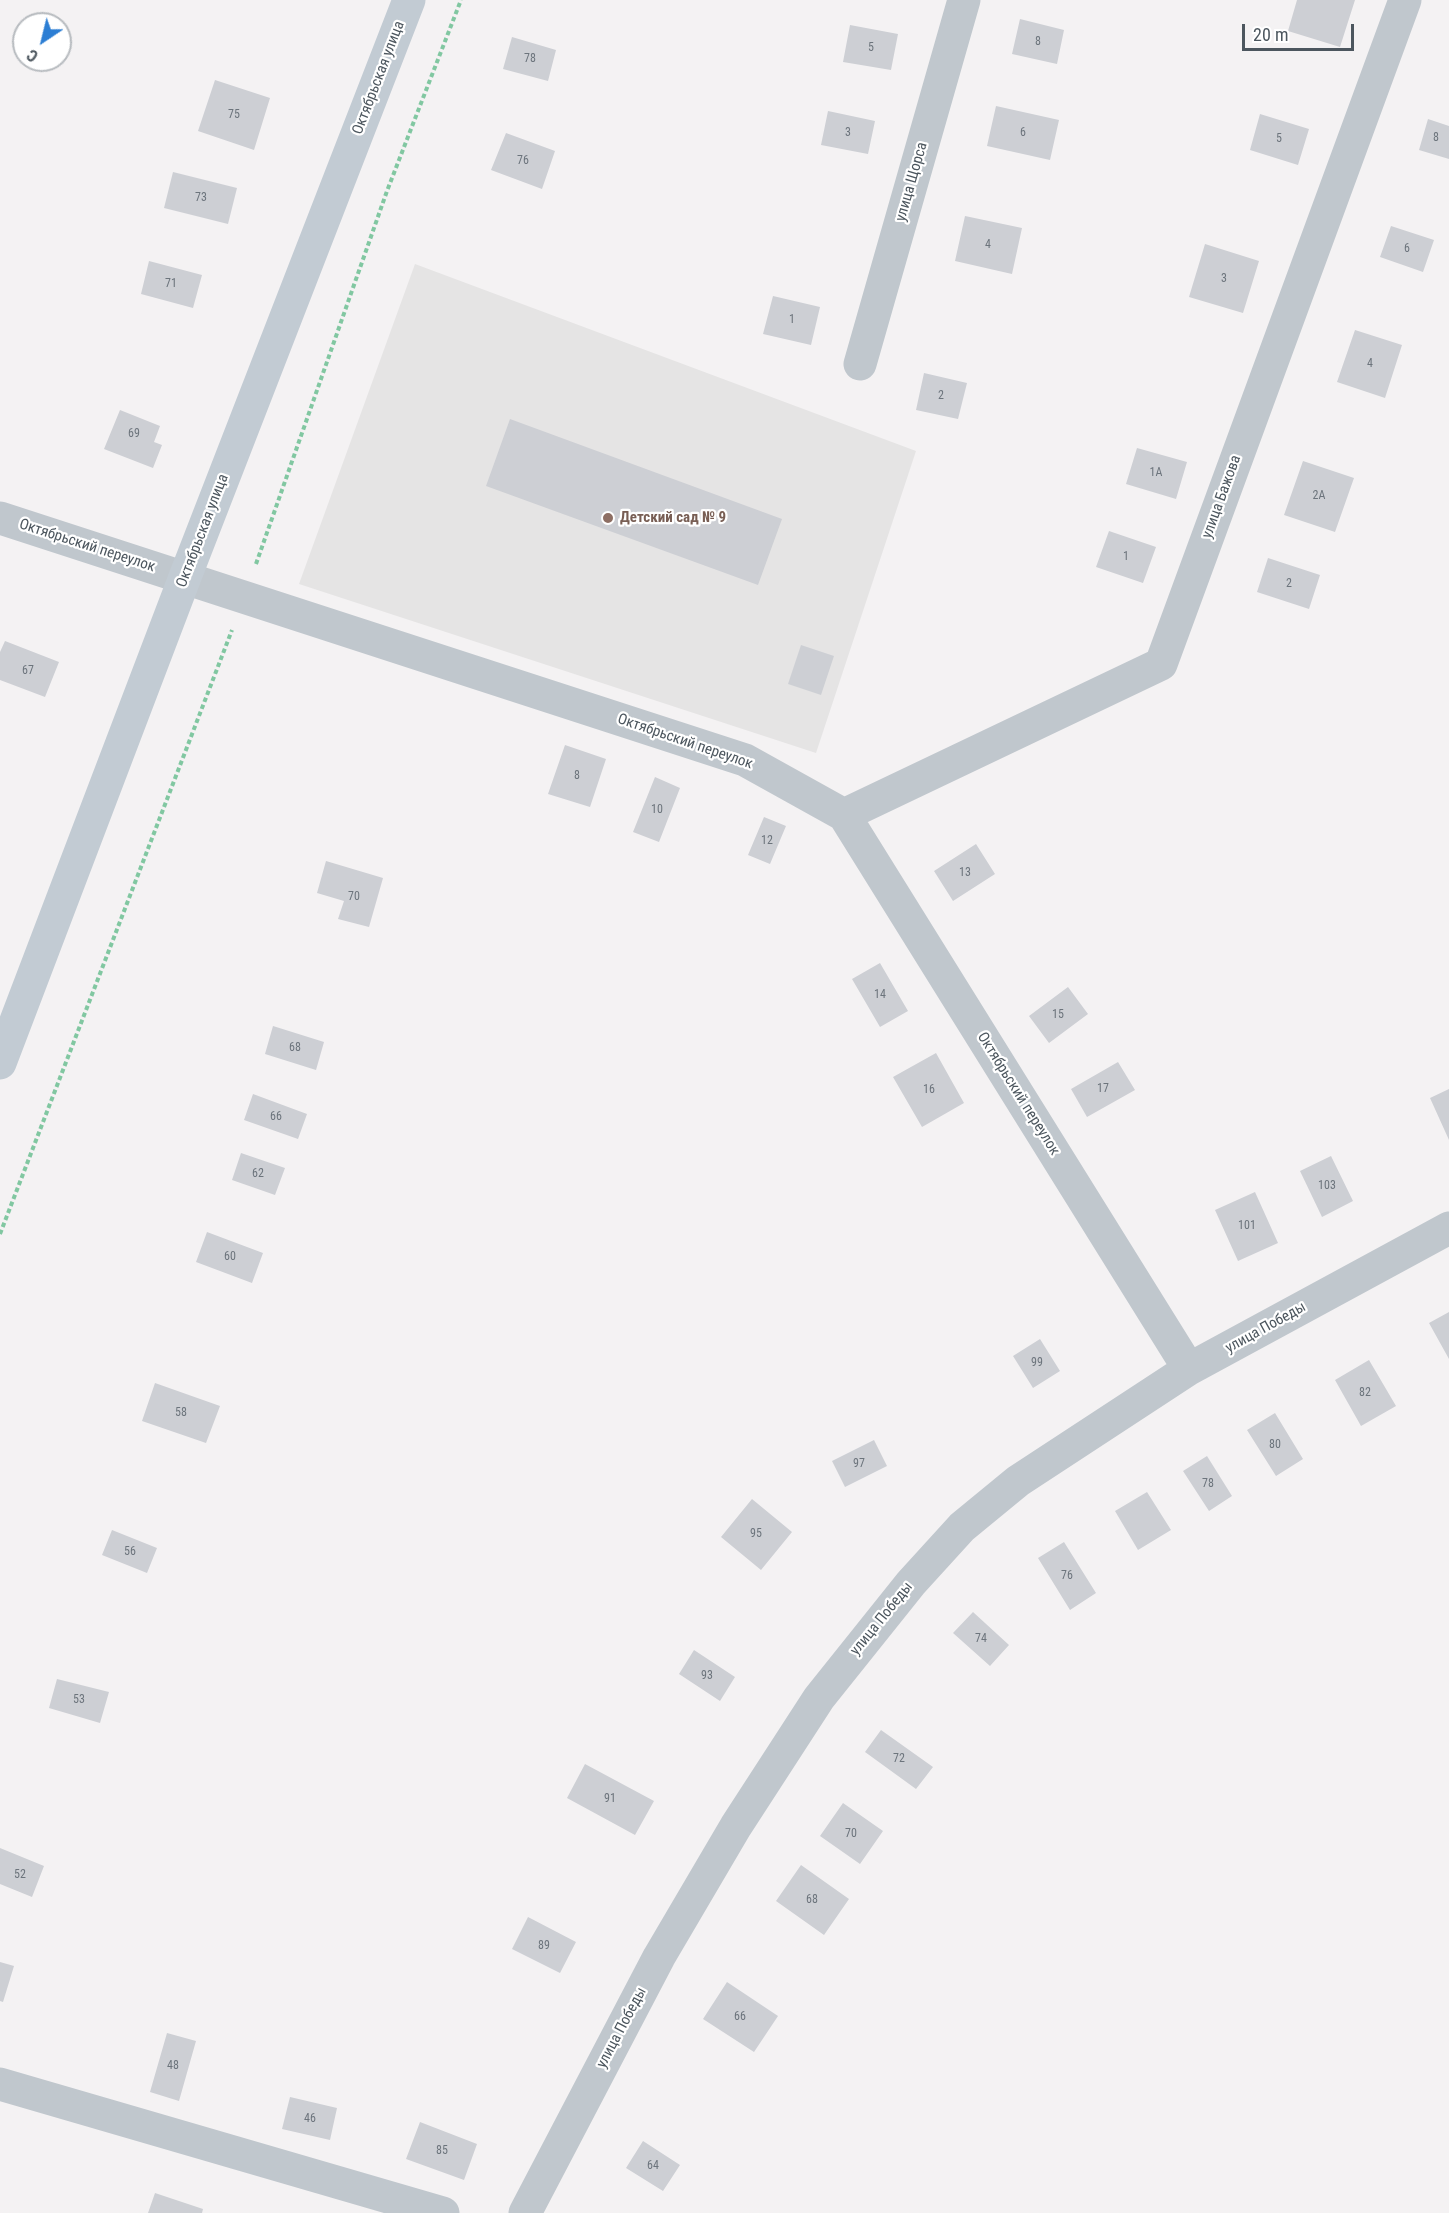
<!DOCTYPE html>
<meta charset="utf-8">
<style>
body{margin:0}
#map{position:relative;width:1449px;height:2213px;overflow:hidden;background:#f4f2f3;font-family:"Roboto Condensed",sans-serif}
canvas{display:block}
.north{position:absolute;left:12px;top:12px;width:60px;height:60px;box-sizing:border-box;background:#fff;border:2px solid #b7bbbf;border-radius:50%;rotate:215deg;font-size:16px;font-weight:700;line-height:24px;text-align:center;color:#4c565e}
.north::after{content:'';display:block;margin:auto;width:21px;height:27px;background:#2c7ed4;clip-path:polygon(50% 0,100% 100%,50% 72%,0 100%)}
.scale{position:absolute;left:1242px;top:24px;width:112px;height:27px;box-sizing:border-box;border:3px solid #4c565e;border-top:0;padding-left:8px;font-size:18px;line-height:21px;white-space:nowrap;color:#4c565e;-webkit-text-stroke:4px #fff;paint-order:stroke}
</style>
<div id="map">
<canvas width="1449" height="2213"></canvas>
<div class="north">С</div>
<div class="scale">20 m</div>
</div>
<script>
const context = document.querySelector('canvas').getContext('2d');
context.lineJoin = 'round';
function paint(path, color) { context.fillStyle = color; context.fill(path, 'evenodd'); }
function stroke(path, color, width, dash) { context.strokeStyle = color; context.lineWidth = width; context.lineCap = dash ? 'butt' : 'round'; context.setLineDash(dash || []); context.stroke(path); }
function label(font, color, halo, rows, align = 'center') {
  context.font = font + ' "Roboto Condensed",sans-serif'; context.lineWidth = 4.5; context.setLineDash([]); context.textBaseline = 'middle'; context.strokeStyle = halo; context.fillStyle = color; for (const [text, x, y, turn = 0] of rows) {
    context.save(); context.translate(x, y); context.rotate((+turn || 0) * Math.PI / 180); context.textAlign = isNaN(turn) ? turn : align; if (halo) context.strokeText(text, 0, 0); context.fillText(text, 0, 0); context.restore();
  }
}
const education = new Path2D(`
 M415,264L916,451L816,753L299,584Z`);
const building = new Path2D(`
 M1297,0H1355L1340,47L1288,31Z
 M1020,19L1064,30L1057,64L1012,54Z
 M850,25L898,34L891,70L843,62Z
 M512,37L556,50L548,81L503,69Z
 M215,80L270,98L254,150L198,131Z
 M996,106L1059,120L1050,160L987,146Z
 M828,111L875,121L868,154L821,145Z
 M1260,114L1309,129L1298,165L1250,150Z
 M1428,119L1449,126V159L1419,150Z
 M506,133L555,151L542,189L491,170Z
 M173,172L237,188L228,224L164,208Z
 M965,216L1022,228L1012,274L955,261Z
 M1391,226L1434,240L1423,272L1380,257Z
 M1205,244L1259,261L1243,313L1189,297Z
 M149,261L202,275L193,308L141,294Z
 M773,296L820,307L811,345L763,334Z
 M1355,330L1402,345L1385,398L1337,382Z
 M924,373L967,383L958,419L916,410Z
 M120,410L160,426L154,442L162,445L153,468L104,449Z
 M510,419L782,519L758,585L486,486Z
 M1137,448L1187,462L1176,499L1126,484Z
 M1303,461L1354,478L1335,532L1284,515Z
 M1109,531L1156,547L1143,583L1096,567Z
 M1268,558L1320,575L1309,609L1257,592Z
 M5,641L59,662L45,697L0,680V652Z
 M801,645L834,656L821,695L788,684Z
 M565,745L606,759L590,807L548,794Z
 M655,777L680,788L659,842L633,832Z
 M764,817L786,826L770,864L748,855Z
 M976,844L995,874L953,901L934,871Z
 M326,861L383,878L369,927L338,919L344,901L317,893Z
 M880,963L908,1011L880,1027L852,979Z
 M1068,987L1088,1014L1049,1043L1029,1016Z
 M273,1026L324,1042L316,1070L265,1054Z
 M936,1053L964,1103L922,1127L893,1077Z
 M1118,1062L1135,1090L1087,1117L1071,1089Z
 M1449,1089V1140L1430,1098Z
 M253,1094L307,1114L298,1139L244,1120Z
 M241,1153L285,1168L275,1195L232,1180Z
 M1331,1156L1353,1201L1322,1217L1300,1171Z
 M1255,1192L1278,1243L1238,1261L1215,1210Z
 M207,1232L263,1253L252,1283L196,1262Z
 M1449,1312V1359L1429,1323Z
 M1040,1339L1060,1371L1033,1388L1013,1356Z
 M1369,1360L1396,1406L1361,1426L1335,1380Z
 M155,1383L220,1406L206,1443L142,1421Z
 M1275,1413L1303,1459L1276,1476L1247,1430Z
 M874,1440L887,1466L845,1487L832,1461Z
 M1207,1456L1232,1496L1209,1511L1183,1471Z
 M1147,1492L1171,1530L1138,1550L1115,1511Z
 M752,1499L792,1532L761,1570L721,1537Z
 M112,1530L157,1548L147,1573L102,1555Z
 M1064,1542L1096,1593L1070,1610L1038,1558Z
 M973,1612L1009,1645L990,1666L953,1633Z
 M694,1650L735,1677L720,1701L679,1674Z
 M57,1679L109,1692L100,1723L49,1708Z
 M881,1730L933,1767L916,1789L865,1752Z
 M585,1764L654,1801L635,1835L567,1798Z
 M843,1803L883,1831L860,1864L820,1836Z
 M0,1848L44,1866L32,1897L0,1884Z
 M801,1865L849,1899L824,1935L776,1901Z
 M528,1917L576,1942L560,1973L512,1949Z
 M0,1962L14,1966L3,2002L0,2001Z
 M727,1982L778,2016L754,2052L703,2019Z
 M167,2033L196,2041L179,2101L150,2092Z
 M290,2097L337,2108L330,2140L282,2129Z
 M420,2122L477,2144L464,2180L406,2159Z
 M643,2141L680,2165L663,2191L626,2168Z
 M155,2193L203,2209L202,2213H148Z`);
const path = new Path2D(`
 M256,564L387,191L461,0
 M0,1234L232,630`);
const street = new Path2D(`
 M860,364L964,0
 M0,518L745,760L844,815L1189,1369
 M844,815L1161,664L1405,0
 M0,2084L443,2213
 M525,2213L659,1957L736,1826L819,1698L911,1583L962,1527L1018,1481L1189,1369L1449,1228`);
const secondary = new Path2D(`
 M0,1063L185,577L409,0`);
const markers = [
 [608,518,6,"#8d6e63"]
];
const numberNames = [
 ["8",1038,42],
 ["5",871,48],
 ["78",530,59],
 ["75",234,115],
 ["3",848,133],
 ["6",1023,133],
 ["8",1436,138],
 ["5",1279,139],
 ["76",523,161],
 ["73",201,198],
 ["4",988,245],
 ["6",1407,249],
 ["3",1224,279],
 ["71",171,284],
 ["1",792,320],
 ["4",1370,364],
 ["2",941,396],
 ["69",134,434],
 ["1А",1156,473],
 ["2А",1319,496],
 ["1",1126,557],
 ["2",1289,584],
 ["67",28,671],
 ["8",577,776],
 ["10",657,810],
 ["12",767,841],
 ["13",965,873],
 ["70",354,897],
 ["14",880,995],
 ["15",1058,1015],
 ["68",295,1048],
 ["17",1103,1089],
 ["16",929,1090],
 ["66",276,1117],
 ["62",258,1174],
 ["103",1327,1186],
 ["101",1247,1226],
 ["60",230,1257],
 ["99",1037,1363],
 ["82",1365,1393],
 ["58",181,1413],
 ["80",1275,1445],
 ["97",859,1464],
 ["78",1208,1484],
 ["95",756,1534],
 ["56",130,1552],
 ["76",1067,1576],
 ["74",981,1639],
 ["93",707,1676],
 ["53",79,1700],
 ["72",899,1759],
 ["91",610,1799],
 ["70",851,1834],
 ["52",20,1875],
 ["68",812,1900],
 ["89",544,1946],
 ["66",740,2017],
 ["48",173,2066],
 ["46",310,2119],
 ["85",442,2151],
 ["64",653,2166]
];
const streetNames = [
 ["Октябрьская улица",379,78,-69],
 ["улица Щорса",912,182,-74],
 ["улица Бажова",1222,497,-70],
 ["Октябрьская улица",203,531,-69],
 ["Октябрьский переулок",87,546,18],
 ["Октябрьский переулок",685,742,19],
 ["Октябрьский переулок",1018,1094,58],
 ["улица Победы",1266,1328,-29],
 ["улица Победы",882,1619,-51],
 ["улица Победы",622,2028,-62]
];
const educationNames = [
 ["Детский сад № 9",620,518]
];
paint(education, '#e5e4e4');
paint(building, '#cdcfd4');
stroke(path, '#81c7a1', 4, [4.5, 3]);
stroke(street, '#c0c7cd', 33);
stroke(secondary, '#c2cbd3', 33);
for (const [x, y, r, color] of markers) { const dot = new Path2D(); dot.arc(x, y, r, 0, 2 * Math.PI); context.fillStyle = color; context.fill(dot); stroke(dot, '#fff', 2); }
label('12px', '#6c747c', null, numberNames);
label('15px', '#4c565e', '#fff', streetNames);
label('bold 15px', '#785e54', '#fff', educationNames, 'left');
</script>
